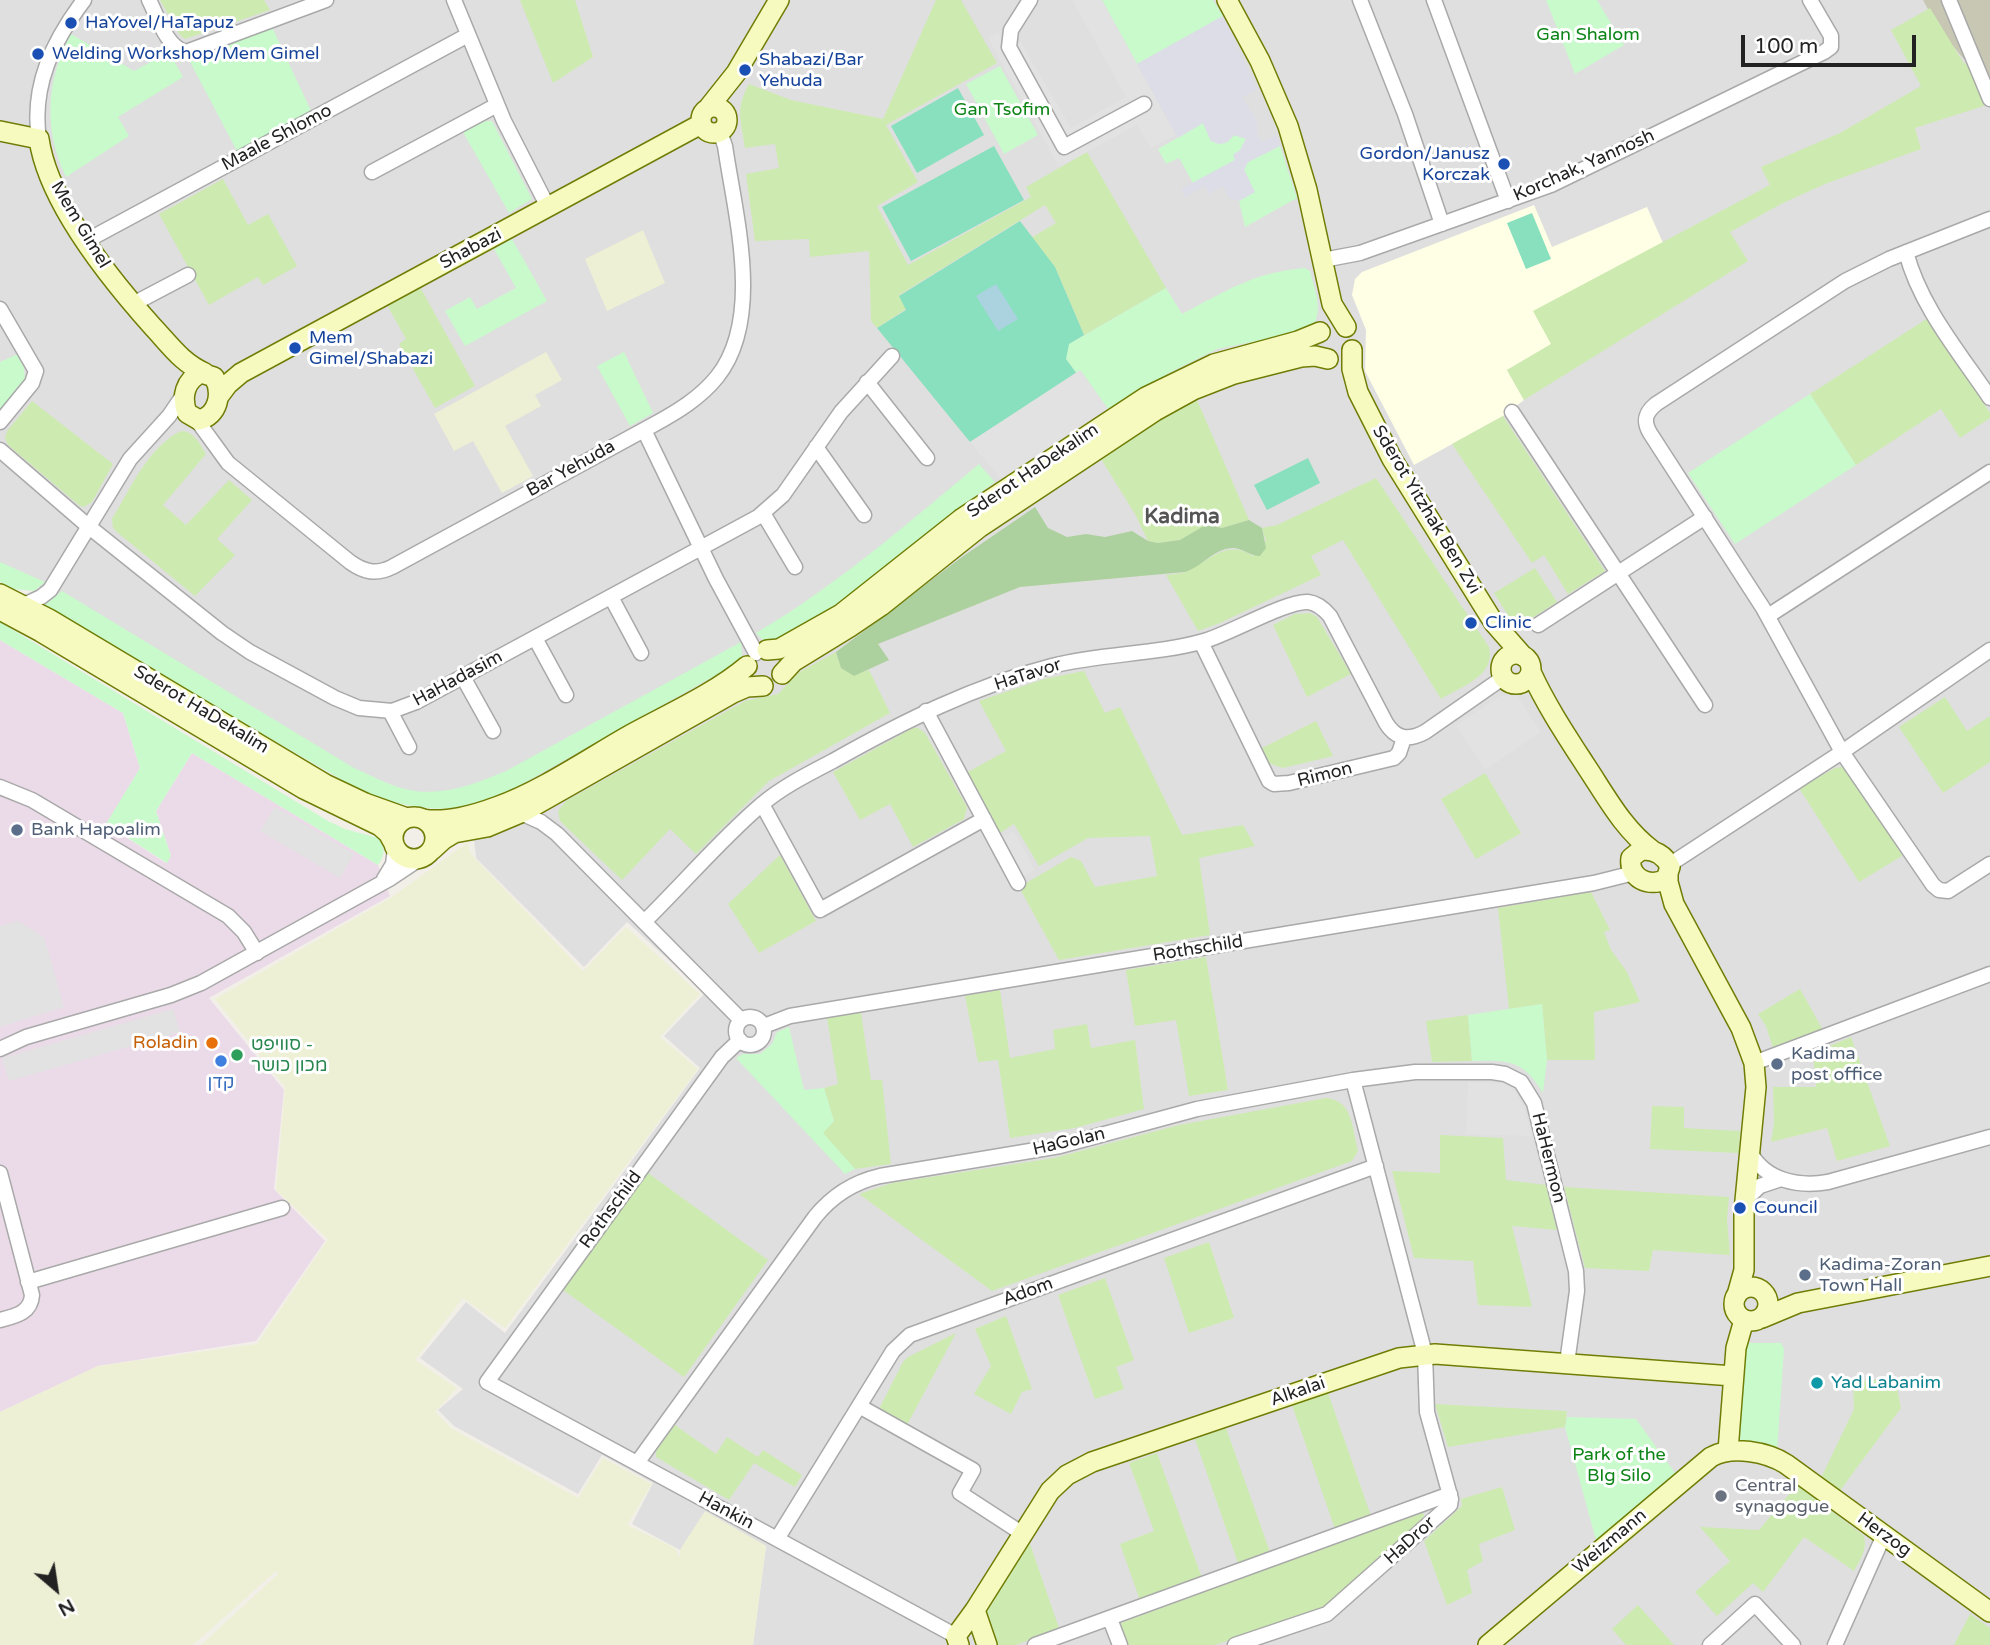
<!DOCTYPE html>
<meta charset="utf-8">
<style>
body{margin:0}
#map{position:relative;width:1990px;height:1645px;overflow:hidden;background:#f2efe9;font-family:"Varela Round",sans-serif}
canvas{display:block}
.north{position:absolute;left:21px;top:1554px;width:70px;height:70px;-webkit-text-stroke:5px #fff;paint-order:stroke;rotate:151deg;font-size:19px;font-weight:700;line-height:28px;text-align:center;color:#222}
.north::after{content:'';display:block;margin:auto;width:24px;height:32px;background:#222;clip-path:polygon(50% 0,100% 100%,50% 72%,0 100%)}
.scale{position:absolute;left:1741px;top:35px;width:175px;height:32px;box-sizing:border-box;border:4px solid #222;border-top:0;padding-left:9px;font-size:21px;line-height:24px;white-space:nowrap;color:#222;-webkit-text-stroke:5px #fff;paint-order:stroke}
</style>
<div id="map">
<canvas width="1990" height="1645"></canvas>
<div class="north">N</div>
<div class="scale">100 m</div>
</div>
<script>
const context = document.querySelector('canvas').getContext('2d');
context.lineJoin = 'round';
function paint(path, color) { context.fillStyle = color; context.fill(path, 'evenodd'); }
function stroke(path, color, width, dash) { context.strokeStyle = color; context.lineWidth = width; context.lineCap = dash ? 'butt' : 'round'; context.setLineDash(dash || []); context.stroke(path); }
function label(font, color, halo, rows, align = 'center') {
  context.font = font + ' "Varela Round",Heebo,sans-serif'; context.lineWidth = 6; context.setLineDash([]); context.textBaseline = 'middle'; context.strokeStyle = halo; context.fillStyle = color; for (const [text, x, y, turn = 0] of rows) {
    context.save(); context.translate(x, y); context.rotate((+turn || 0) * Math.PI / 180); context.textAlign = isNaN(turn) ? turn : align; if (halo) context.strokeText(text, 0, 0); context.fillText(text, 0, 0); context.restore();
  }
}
const residential = new Path2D(`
 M0,0H1990V1645H753L766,1546L705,1512L680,1550L632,1524L653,1483L602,1455L578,1494L454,1426L438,1410L463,1389L420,1358L466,1302L505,1333L700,1068L664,1036L705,993L627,922L584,967L476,858L470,799L385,793L217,697L41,588L0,565Z`);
const industrial = new Path2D(`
 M0,640L123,713L140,768L107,825L166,863L171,856L156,811L192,753L378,865L390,896L209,998L284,1090L274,1189L325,1241L256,1341L98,1366L0,1412Z`);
const education = new Path2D(`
 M1534,205L1552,247L1647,207L1663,243L1534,311L1552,344L1507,370L1524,400L1503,416L1414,465L1365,371L1366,330L1352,295L1355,279L1362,272Z`);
const construction = new Path2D(`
 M1923,0H1990V85L1962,57L1937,26Z`);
const farmland = new Path2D(`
 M643,230L665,283L607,311L585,259Z
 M546,352L562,380L535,395L541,406L505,426L533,476L502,493L473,441L454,451L434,414Z
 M468,842L470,853L583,971L626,927L700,994L660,1037L698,1069L505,1328L463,1298L415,1360L457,1388L435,1412L451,1428L578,1498L603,1458L652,1484L627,1525L675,1548L680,1558V1550L705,1511L766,1546L753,1645H201L278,1574L276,1571L193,1645H0V1412L98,1366L257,1344L328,1239L276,1190L285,1087L215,999L392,897Z`);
const grass = new Path2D(`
 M160,0H264L270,10L185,39L179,34Z
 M520,0H575L593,57L553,83Z
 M936,0H961L997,63L886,125L918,182L877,206L908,265L1031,197L1026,187L1087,152L1166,288L1084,335L1055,267L1031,238L1056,223L1045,205L899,295L906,309L877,328L871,321L869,251L810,257L809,239L755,241L746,174L779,168L775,144L745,148C741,120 735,109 749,84L791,100L883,119Z
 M1930,8L1963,62L1979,73L1990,104L1915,128L1921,149L1825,184L1783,203L1730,232L1748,261L1524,400L1507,370L1551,344L1533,311L1770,185L1761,167L1840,133L1921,86L1891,30Z
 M223,179L248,225L268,214L297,266L263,285L258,277L209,305L159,214Z
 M420,287L475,386L435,408L399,344L406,339L387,305Z
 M1928,318L1990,413V418L1960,438L1941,409L1856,465L1810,394Z
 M1197,400L1249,520L1222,528L1210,525L1180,540L1158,543L1148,541L1135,514L1101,459L1153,424Z
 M32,401L113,464L92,502L84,507L80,506L8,445L5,438L7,431Z
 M1503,416L1605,571L1568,594L1544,555L1532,563L1452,444Z
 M181,431C194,431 200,444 206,454L163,505L186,525L229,480L252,500L217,539L235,555L195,596L118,533L113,528L112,519C131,488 148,447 181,431Z
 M1376,478L1489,647C1496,676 1462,686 1441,699L1343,540L1311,556L1321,575L1220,623L1198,631L1166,575C1173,574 1181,574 1188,571C1211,559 1227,539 1253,556L1266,541L1262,528L1277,525Z
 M1535,568L1557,602L1516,628L1494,593Z
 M1310,613L1317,617L1351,674L1307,697L1273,625L1295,614Z
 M836,652L841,668L854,675L869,670L890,713L769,781L696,854L670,829L622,880L560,821L558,811L566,801L745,701L778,694L798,673Z
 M1084,671L1105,713L1120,707L1182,835L1243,825L1255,846L1199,858L1210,935L1059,960L1019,887L1071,857L1081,861L1095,887L1157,876L1150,836L1088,838L1039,866L1014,824L1000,833L966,773L1006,751L979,701L1044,679Z
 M1945,697L1967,731L1990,716V762L1943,793L1899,727Z
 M1316,721L1333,756L1283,768L1268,763L1260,749Z
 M913,728H918L925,733L967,807L964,819L913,847L890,804L860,820L833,772Z
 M1842,767L1847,769L1901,852L1902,856L1859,882L1799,788L1835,768Z
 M1485,773L1521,833L1476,859L1441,799Z
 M780,855L816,921L759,953L728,904Z
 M1591,892L1610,930L1604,932L1611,950L1627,972L1640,1002L1594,1012L1595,1060H1547L1542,1004L1509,1009L1498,908Z
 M1206,957L1228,1090L1189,1096L1176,1020L1135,1026L1126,970Z
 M1800,989L1823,1030L1773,1048L1766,1026L1758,1014Z
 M1000,990L1010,1058L1055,1049L1053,1030L1087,1024L1091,1048L1135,1040L1144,1109L1075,1128L1010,1138L998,1060L978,1062L965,996Z
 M861,1013L871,1080H882L891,1164L855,1169L822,1133L834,1121L824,1088L838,1084L827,1018Z
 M1468,1015L1472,1061L1432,1062L1426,1021Z
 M1851,1037L1890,1146L1837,1161L1827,1128L1771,1142L1774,1123L1773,1087H1816L1813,1053Z
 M1326,1098C1353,1100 1352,1128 1358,1151L1352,1161L992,1291L859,1194L892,1183L1054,1158L1179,1125Z
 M1652,1106L1684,1107V1128L1740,1131L1739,1153L1650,1149Z
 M1440,1135L1503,1138L1506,1180L1546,1185L1557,1230L1512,1226L1532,1307L1478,1305L1473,1261L1414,1258L1392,1171L1440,1173Z
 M648,1173L768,1260L684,1377L563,1290Z
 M1564,1187L1729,1197L1727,1219L1730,1255L1653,1250L1649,1271L1585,1268Z
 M1209,1242L1234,1318L1189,1333L1164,1258Z
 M1105,1278L1134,1360L1116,1367L1124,1389L1095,1399L1058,1295Z
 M1006,1316L1032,1389L1022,1392L1011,1414L974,1394L991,1366L975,1329Z
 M956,1333L907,1425L883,1412L880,1407L903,1362L908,1357Z
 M1895,1378L1901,1408L1839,1492L1821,1478L1854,1409L1853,1382Z
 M1328,1393L1371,1516L1335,1529L1292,1405Z
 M1435,1404L1567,1411L1565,1427L1448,1447Z
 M675,1425L716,1454L727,1437L758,1457L763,1450L802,1475L795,1487L754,1463L729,1500L656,1457V1451Z
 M1226,1428L1270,1552L1238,1563L1195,1439Z
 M1157,1453L1202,1578L1140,1600L1120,1544L1154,1531L1129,1463Z
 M1797,1485L1863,1535C1869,1547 1860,1560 1854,1571L1804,1537L1763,1592L1753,1583L1717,1616L1695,1592L1730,1561L1700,1527L1759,1530Z
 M1502,1487L1515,1530L1479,1544L1483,1561L1467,1570L1472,1593L1447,1605L1424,1541L1462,1506L1461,1499Z
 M1420,1512L1424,1514L1423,1518L1324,1608L1215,1645H1127L1121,1623Z
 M1029,1541L1059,1628L1016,1645H991L982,1614Z
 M1638,1605L1674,1645H1626L1612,1629Z
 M1970,1614L1990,1628V1645H1954Z`);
const forest = new Path2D(`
 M1035,507L1048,528L1067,537L1086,534L1105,537L1132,531L1148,541L1158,543L1180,540L1202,527L1210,525L1222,528L1249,520L1262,528L1266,548L1260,556C1250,556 1243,548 1232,548C1213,549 1202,567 1185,572L1020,587L878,644L889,660L854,676L841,668L836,652L962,557Z`);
const park = new Path2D(`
 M1102,0H1213L1223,16L1137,64Z
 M1546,0H1597L1624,45L1575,74Z
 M272,27L312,113L238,153L188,58Z
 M71,34L134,71L169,52L183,77L118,117L129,136L66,177C43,129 46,80 71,34Z
 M1000,66L1038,135L1004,154L966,84Z
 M486,121H492L532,199L509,213L463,132Z
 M1203,123L1211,141C1222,145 1227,144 1234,135L1246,139L1235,160L1193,183L1179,158L1166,164L1158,149Z
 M1280,146L1297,198L1245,227L1239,201L1254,192L1244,169L1248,162Z
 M512,239L547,301L465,346L445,311L470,297L477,309L516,288L494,249Z
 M1305,268L1310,271C1315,291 1326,315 1308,331L1217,349L1169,373L1108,409L1081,371L1077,374L1066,359L1069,344L1166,288L1182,314C1226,291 1254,272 1305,268Z
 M624,352L653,413L630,426L597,366Z
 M18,354L24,368L25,379L0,412V362Z
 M1810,394L1856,465L1735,544L1688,473Z
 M979,464L995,482L944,519L849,598L782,640L765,642L756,633C837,585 907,524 979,464Z
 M0,562L45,582L34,591L14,589L0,582Z
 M62,591L354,768C371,775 388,785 405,789C440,798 475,784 506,771L741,642L742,657L732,666L501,796C491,799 480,804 469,806C437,813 401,805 370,796L42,607Z
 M0,622L328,821L345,829L378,838C386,848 385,855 378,865L192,753L156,811L171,856L167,863L106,824L140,768L123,713L0,640Z
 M1542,1004L1547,1060L1543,1093C1523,1060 1509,1060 1472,1061L1468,1015Z
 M789,1027L804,1090L824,1088L834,1121L823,1133L855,1169L845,1174L736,1058L743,1054H760L772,1044L777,1032Z
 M1739,1343H1781L1784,1349L1777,1451L1731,1448Z
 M1567,1417L1636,1419L1675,1473L1596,1540L1565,1427Z`);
const pitch = new Path2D(`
 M958,88L984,135L917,173L891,126Z
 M994,146L1024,200L911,261L882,207Z
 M1532,213L1551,259L1526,269L1507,223Z
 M1020,221L1055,267L1084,335L1069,344L1066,359L1077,374L970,442L877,328L906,310L899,296Z
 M1308,458L1320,483L1267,510L1254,485Z`);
const parking = new Path2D(`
 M1072,0H1102L1176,135L1151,148L1137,125L1059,167L988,38L998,32L1009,49L1021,42L1071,128L1126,97Z
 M1080,370L1108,409L1002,481L970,442Z
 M1513,694L1517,695L1541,732L1485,770L1456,725L1500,696Z
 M275,807L354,854L340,878L260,831Z
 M1014,831L1035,870L1020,878L999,839Z
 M18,921L44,937L64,1007L0,1027V926Z
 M173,1009L180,1032L9,1081L2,1058Z
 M1468,1082L1505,1084L1516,1092L1525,1111L1532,1136L1466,1134Z`);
const plaza = new Path2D(`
 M1223,16L1257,89L1242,98L1256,118L1258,137L1262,142L1276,135L1280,146L1248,162L1244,170L1255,192L1239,201L1229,198L1223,186L1209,194L1205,186L1185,197L1181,189L1235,160L1233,155L1240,150L1246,139L1234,135L1226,143L1218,144L1211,141L1203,123L1178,138L1137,64Z`);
const water = new Path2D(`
 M996,284L1018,319L998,331L976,296Z`);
const street = new Path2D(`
 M149,0C158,17 166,47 186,52L326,0
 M454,0L504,121L548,207
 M1030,0L1011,30L1009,47L1064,147L1144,104
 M1360,0L1405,114L1442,224
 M1434,0L1508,201
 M1949,0L1990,99
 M39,139C31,86 53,41 84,0
 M372,172L497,105
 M1990,219L1889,259L1845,281L1656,404C1645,413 1643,421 1650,433L1763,608L1842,752L1933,885L1939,890L1948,891L1990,864
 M86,241L468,35
 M1906,252C1920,306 1959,352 1990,398
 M1323,260L1360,253L1551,185L1824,52L1831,47V36L1810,0
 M133,304L188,275
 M0,309L36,371L32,383L0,422
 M867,382L927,458
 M1512,412L1705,705
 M196,419L228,463L350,562C364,572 376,575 392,567L653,425C677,412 700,398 717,377C764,318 735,215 725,146L720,132
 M644,430L716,579L756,653
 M816,447L864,515
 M0,450L88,526L222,633L250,652L335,698L359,708L392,711L416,702L758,517L783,495L841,412L892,356
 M763,513L795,567
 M611,597L641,653
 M24,605L41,597L50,590L130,459L169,416L184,394
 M1768,616L1990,472
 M1538,625L1705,517
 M535,638L566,695
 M1201,642L1269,781L1274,784L1289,783L1394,758L1399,753L1404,738
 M463,677L493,731
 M390,711L409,747
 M926,711L1018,883
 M0,787L32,800L228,916L244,932L257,953
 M762,804L820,910L984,819
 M521,813L541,822L557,834L741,1020
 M1669,865L1842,752L1990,650
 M384,879L393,864L395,849
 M644,922C682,885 721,839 761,805C782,787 808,774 833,761C902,722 974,686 1052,666C1102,653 1155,655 1204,641C1229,634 1288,600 1308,602C1317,603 1324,609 1330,616L1386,723C1396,739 1408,741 1425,732L1504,677
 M736 1031a14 14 0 1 1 28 0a14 14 0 1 1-28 0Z
 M764,1026L790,1016L1594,883L1634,873
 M740,1040L722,1057L487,1382L956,1636
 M0,1049L26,1037L171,995L201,983L391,878L421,858
 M1754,1063L1990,974
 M1353,1080L1415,1072H1492L1505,1074L1521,1082L1534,1103L1576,1271L1577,1291L1567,1363
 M1750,1152C1765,1181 1799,1187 1828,1182L1990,1137
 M0,1173L32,1295C31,1313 15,1316 0,1320
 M1745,1200L1760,1186L1781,1179
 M28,1282L282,1208
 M859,1406L973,1470L960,1493L1023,1534
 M637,1463L815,1217C832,1196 854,1182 880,1176L1060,1146L1197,1109L1353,1080L1425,1354L1427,1412L1451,1499L1450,1505L1327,1614L1235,1645
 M777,1539L893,1351L910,1335L1376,1166
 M1110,1619L1120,1645
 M1035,1645L1450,1494
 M1710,1645L1755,1604L1793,1645
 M1835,1645L1884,1535`);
const secondary = new Path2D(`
 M1227,0L1260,61L1288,126L1307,190L1332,304L1346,327
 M701 120a13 13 0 1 1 26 0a13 13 0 1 1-26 0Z
 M709,107L736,73L779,0
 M0,131L39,139C48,202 111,280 153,327C170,345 182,363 205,373
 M1352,350V369L1358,392L1392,459L1494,623L1523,656
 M201,373L214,377C223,393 218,416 199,420L187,413C181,397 185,380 201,373Z
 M219,396L228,384L241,373L701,124
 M0,594L49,619L325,784L365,803L407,818
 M0,610L41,632L304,789L380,826L388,833L393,842
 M767,650L779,649L841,614L961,519L1146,397L1214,364L1298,341L1320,332
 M1501 669a15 15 0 1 1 30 0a15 15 0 1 1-30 0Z
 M1531,672C1546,705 1566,735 1586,766C1606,796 1623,829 1653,851
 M782,674L793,662L850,627L881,606L980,527L1155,411L1193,390L1234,374L1301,357L1315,356L1328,359
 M393 838a21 21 0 1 1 42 0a21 21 0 1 1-42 0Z
 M423,819C445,823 475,815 496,807C541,791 586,760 628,736C666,715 714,694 747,666
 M432,850L444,839L454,833L487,827L525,811L733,693L747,687L763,686
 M1641,850C1654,849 1665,855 1670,867L1666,879C1649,888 1628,878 1631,858Z
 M1668,874V882L1674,904L1741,1028L1754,1063L1756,1087L1744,1211V1270L1737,1295
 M1734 1304a17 17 0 1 1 34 0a17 17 0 1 1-34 0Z
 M1762,1318L1798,1303L1990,1266
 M1728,1451L1736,1348L1744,1320
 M975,1610L987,1645
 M959,1645L956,1636L975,1610L1050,1491L1067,1475L1092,1462L1399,1358L1435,1354L1733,1376
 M1488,1645L1711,1457C1732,1445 1767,1452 1786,1464L1990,1612`);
const markers = [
 [71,23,7,"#1a4fb4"],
 [38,54,7,"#1a4fb4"],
 [745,70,7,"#1a4fb4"],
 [1504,164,7,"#1a4fb4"],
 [295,348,7,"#1a4fb4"],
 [1471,623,7,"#1a4fb4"],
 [17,830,7,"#5c6f8a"],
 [212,1043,7,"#e8710a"],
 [237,1055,7,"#2e9e5b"],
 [221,1061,7,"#3f7fe0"],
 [1777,1064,7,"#5c6f8a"],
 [1740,1208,7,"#1a4fb4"],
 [1805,1275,7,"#5c6f8a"],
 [1817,1383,7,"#0f9aa8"],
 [1721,1496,7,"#6b7280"]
];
const transitNames = [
 ["HaYovel/HaTapuz",85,23],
 ["Welding Workshop/Mem Gimel",52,54],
 ["Shabazi/Bar",759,60],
 ["Yehuda",759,81],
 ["Gordon/Janusz",1490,154,"right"],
 ["Korczak",1490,175,"right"],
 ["Mem",309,338],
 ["Gimel/Shabazi",309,359],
 ["Clinic",1485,623],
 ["Council",1754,1208]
];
const parkNames = [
 ["Gan Shalom",1588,35],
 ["Gan Tsofim",1002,110],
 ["Park of the",1619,1455],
 ["BIg Silo",1619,1476]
];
const streetNames = [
 ["Maale Shlomo",277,138,-28],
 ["Korchak, Yannosh",1584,166,-24],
 ["Mem Gimel",80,225,59],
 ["Shabazi",471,249,-28],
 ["Bar Yehuda",571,469,-29],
 ["Sderot HaDekalim",1033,471,-34],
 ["Sderot Yitzhak Ben Zvi",1426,510,59],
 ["HaTavor",1028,675,-18],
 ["HaHadasim",458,679,-28],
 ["Sderot HaDekalim",201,710,31],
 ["Rimon",1325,775,-14],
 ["Rothschild",1198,949,-9],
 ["HaGolan",1069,1142,-13],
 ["HaHermon",1548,1158,76],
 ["Rothschild",611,1210,-54],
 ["Adom",1028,1292,-20],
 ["Alkalai",1298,1392,-19],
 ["Hankin",726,1511,28],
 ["Herzog",1884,1535,36],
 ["HaDror",1410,1541,-42],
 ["Weizmann",1610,1542,-40]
];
const serviceNames = [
 ["Bank Hapoalim",31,830],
 ["Kadima",1791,1054],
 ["post office",1791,1075],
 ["Kadima-Zoran",1819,1265],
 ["Town Hall",1819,1286]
];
const foodNames = [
 ["Roladin",198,1043]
];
const leisureNames = [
 ["סוויפט -",251,1045],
 ["מכון כושר",251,1066]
];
const shopNames = [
 ["קדן",221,1083]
];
const cultureNames = [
 ["Yad Labanim",1831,1383]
];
const worshipNames = [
 ["Central",1735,1486],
 ["synagogue",1735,1507]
];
const quarterNames = [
 ["Kadima",1182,517]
];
paint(residential, '#e0dfdf');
paint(industrial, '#ebdbe8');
paint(education, '#ffffe5');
paint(construction, '#c7c7b4');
paint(farmland, '#eef0d5');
paint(grass, '#cdebb0');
paint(forest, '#add19e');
paint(park, '#c8facc');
paint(pitch, '#88e0be');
paint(parking, '#e2e2e2');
paint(plaza, '#dddde8');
paint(water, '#aad3df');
stroke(street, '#a9a9a9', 17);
stroke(secondary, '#707d05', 22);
stroke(street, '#fff', 14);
stroke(secondary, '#f7fabf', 19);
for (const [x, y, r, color] of markers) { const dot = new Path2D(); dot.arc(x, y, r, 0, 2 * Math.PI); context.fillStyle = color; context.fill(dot); stroke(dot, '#fff', 2.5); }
label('18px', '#164399', '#fff', transitNames, 'left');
label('18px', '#0c8416', '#fff', parkNames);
label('18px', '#222', '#fff', streetNames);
label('18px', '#4e5e75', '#fff', serviceNames, 'left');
label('18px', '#c56008', '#fff', foodNames, 'right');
label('18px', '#27864d', '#fff', leisureNames, 'left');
label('18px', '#366cbe', '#fff', shopNames);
label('18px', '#0d838f', '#fff', cultureNames, 'left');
label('18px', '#5b616d', '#fff', worshipNames, 'left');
label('bold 21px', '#555', '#fff', quarterNames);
</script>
